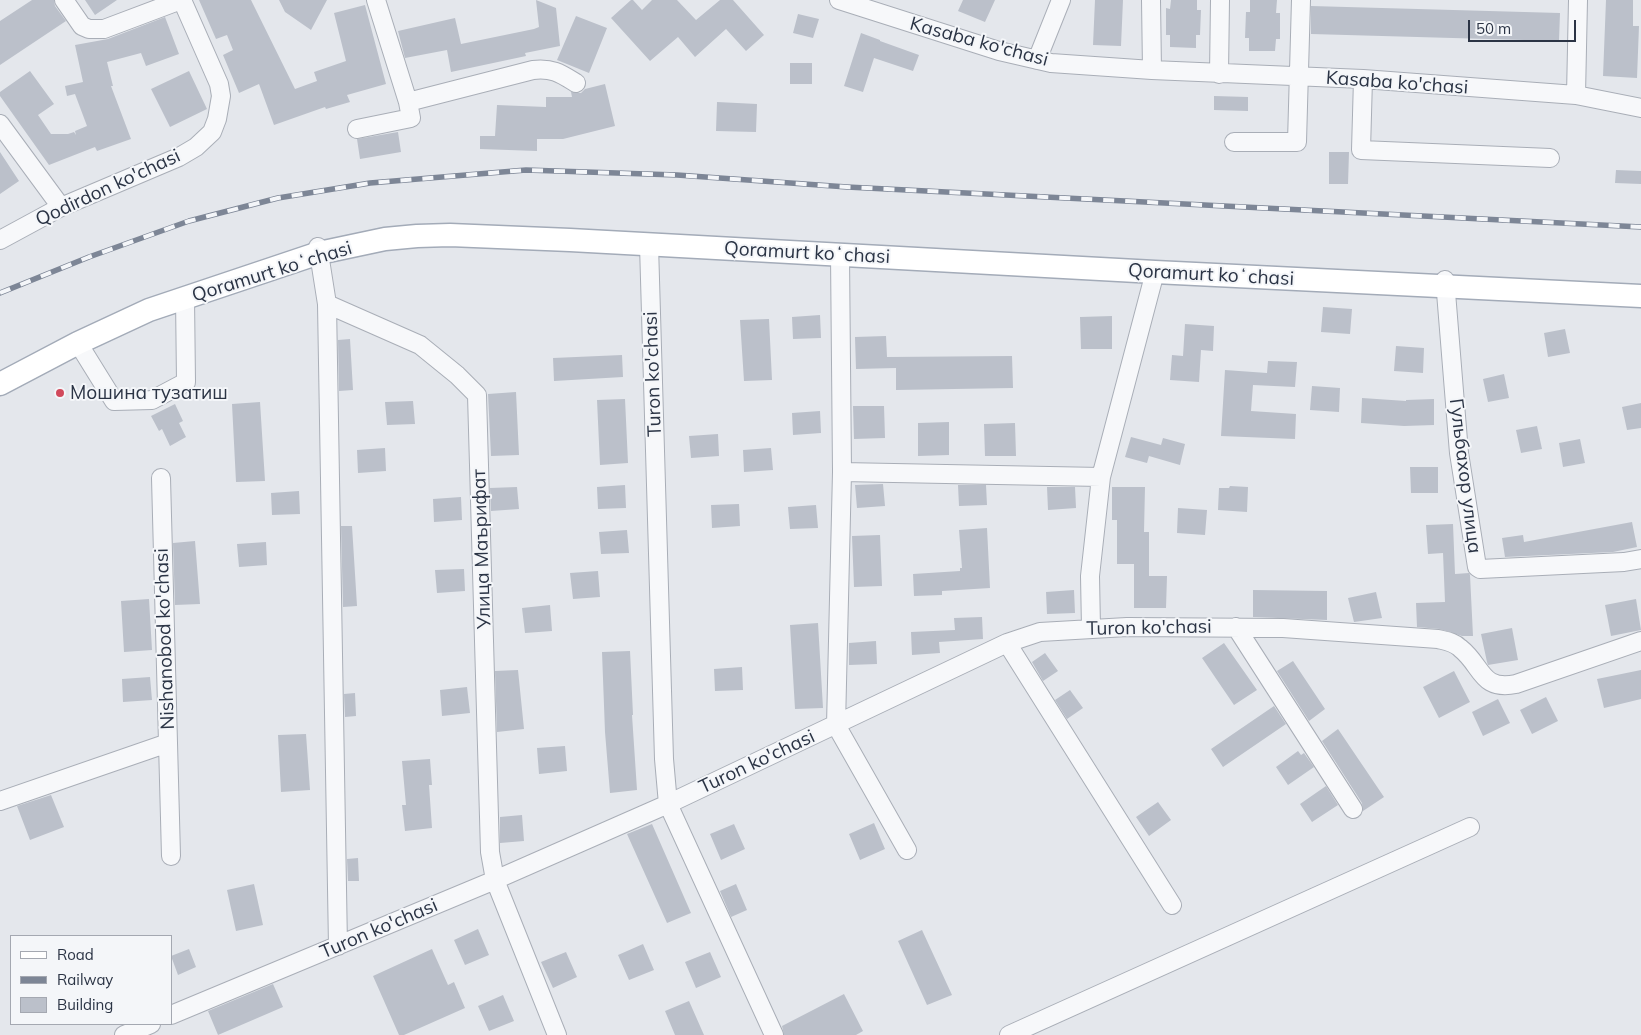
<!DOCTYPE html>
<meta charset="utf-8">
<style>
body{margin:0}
#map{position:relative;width:1641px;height:1035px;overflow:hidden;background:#e4e7ec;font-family:Mulish,sans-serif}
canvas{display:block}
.legend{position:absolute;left:10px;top:935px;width:162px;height:90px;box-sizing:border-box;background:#f4f6f9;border:1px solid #a4a8b1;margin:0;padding:6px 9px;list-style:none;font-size:15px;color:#2b3445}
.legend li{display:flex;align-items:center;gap:10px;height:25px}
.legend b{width:25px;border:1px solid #a4a8b1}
.scale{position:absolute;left:1468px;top:20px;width:108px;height:22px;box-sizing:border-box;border:2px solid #2b3445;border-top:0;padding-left:6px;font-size:15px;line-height:18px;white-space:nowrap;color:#2b3445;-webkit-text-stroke:4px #f4f6f9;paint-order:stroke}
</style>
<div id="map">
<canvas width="1641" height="1035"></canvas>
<ul class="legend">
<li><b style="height:6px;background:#fff"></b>Road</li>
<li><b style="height:6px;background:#7d8696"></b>Railway</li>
<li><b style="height:14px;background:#bbc0ca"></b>Building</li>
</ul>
<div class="scale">50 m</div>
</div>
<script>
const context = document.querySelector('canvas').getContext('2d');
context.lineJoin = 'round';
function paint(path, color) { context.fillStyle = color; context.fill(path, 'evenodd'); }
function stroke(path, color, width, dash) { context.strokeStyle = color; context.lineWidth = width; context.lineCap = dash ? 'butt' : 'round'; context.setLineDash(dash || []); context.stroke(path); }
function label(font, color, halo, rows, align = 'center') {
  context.font = font + ' Mulish,sans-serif'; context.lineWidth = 4; context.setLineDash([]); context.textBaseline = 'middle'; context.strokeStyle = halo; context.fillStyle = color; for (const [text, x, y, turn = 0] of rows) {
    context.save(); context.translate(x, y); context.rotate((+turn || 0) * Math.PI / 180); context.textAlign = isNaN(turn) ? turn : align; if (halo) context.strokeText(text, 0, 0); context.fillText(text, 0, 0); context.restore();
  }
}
const building = new Path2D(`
 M32,0H54L55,6L66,21L0,65V21Z
 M85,0H117L95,15Z
 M199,0H251L295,89L317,81L314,72L346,61L334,13L365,5L386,84L347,95L350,102L326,109L325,107L274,125L259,84L239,93L223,55L233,50L227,35L216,39Z
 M279,0H327L311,30L285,12Z
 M536,0L556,8L560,46L525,53L526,56L451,72L447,50L405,58L398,31L455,18L461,44L534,29L539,27Z
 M631,0H633L642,10L652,0H677L696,20L720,0H733L764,35L746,51L726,29L695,57L678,37L650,61L611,18Z
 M963,0H995L985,22L958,11Z
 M1095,0H1123L1121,46L1093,45Z
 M1171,0H1197V10H1201L1200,35H1196V48L1170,47V35H1166V8L1170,9Z
 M1250,0H1277L1276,13H1280V39H1276L1275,51H1249V38H1245L1246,12H1250Z
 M1606,0H1633V26H1639L1637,78L1603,76Z
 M1311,6L1560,13L1559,41L1311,34Z
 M798,14L819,19L813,38L793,33Z
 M576,16L607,28L589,73L557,60Z
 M165,17L179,54L146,66L141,53L107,62L113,86H111L131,139L97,151L95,147L49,165L0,96V92L30,71L54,104L38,115L51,134H68L74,132L76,135L75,131L87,126L75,94L67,96L65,86L83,82L75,45L108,39Z
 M861,33L880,40V41L919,55L913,71L874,58L863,92L844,86Z
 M790,63H812V84H790Z
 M189,71L207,109L170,127L151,89Z
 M605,84L615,126L563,139H537V151L480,149V136H495L497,105L546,107V97H572L571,92L581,93L585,89Z
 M1214,96L1248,97V111L1214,110Z
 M717,102L757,104L756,132L716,131Z
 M398,132L401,152L360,159L357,139Z
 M0,152L19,181L0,194Z
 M1329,152H1349L1348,184H1329Z
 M1616,170L1641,171V184L1615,183Z
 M1323,307L1352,309L1350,334L1321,332Z
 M820,315L821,338L793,339L792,317Z
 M1112,316V349H1081L1080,317Z
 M769,319L772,380L744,381L740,320Z
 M1185,324L1214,326L1213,351L1201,350L1199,382L1170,380L1172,355L1183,356Z
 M1565,329L1570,353L1548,357L1544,333Z
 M886,336L887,357L1012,356L1013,388L896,390V368L856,369L855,337Z
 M350,339L353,390L339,391L338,340Z
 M1396,346L1424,348L1423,373L1394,371Z
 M622,355L623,377L554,381L553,358Z
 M1268,361L1297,362L1295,387L1253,385L1251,411L1296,414L1295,439L1221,436L1225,370L1267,373Z
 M1504,374L1509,398L1488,402L1483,379Z
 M1312,386L1340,388L1339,412L1310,410Z
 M516,392L519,455L491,456L488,394Z
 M1362,398L1406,401V400L1434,399V425L1404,426L1361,423Z
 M625,399L628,463L600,465L597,400Z
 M413,401L415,424L387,425L385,402Z
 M260,402L265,481L236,482L232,404Z
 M1641,403V428L1627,430L1622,407Z
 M175,404L183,421L179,423L186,437L170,446L162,429L159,431L151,416Z
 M853,406H884L885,438L854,439Z
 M820,411L821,433L793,435L792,413Z
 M949,422V455L918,456V423Z
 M1015,423L1016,456H985L984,424Z
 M1537,426L1542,449L1521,453L1516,430Z
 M718,434L719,456L691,458L689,436Z
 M1131,437L1161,445L1163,438L1185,444L1180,465L1149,456L1147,463L1125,457Z
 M1580,439L1585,463L1563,467L1559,443Z
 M385,448L386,471L358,473L357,450Z
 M771,448L773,470L744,472L743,450Z
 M1410,467H1438V493H1411Z
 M883,484L885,506L857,508L855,485Z
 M625,485L626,508L598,509L597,487Z
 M958,485H986L987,505L959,506Z
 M1230,486L1248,487L1247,512L1218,510L1219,488H1229Z
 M517,487L519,509L491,511L490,488Z
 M1047,487H1075L1076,508L1048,510Z
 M1112,487H1145L1144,532H1149V576H1167L1166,608H1134V564H1117V520H1112Z
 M299,491L300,514L272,515L271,493Z
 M461,497L462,520L434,522L433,499Z
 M739,504L740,526L712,528L711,505Z
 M816,505L818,528L790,529L788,507Z
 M1178,508L1207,510L1205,535L1177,533Z
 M1632,522L1637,547L1613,552L1505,557L1502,538L1523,535L1524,542Z
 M1453,524L1455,574L1469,573L1470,575L1473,636H1462L1440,629L1417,627L1416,603L1445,602L1443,553L1428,554L1426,525Z
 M341,526H352L357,606L343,607Z
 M987,528L990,588L942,591V595L914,596L913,574L960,571V568H962L959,530Z
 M627,530L629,553L601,554L599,532Z
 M880,535L882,586L854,587L852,536Z
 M195,541L200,604L175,605L173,543Z
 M266,542L267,565L239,567L237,544Z
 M464,569L465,591L437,593L435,570Z
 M598,571L600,597L573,599L570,573Z
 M1074,590L1075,613L1047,614L1046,592Z
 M1253,590L1327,591V620L1253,617Z
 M1376,592L1382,618L1354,622L1348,598Z
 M149,599L152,650L124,652L121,601Z
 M1636,599L1641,630L1611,636L1605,605Z
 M550,605L552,631L525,633L522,608Z
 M982,617L983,639L939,642L940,653L912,655L911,632L955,630L954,618Z
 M818,623L823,708L795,709L790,625Z
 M1512,628L1518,660L1488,665L1487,662L1481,634Z
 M876,641L877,664L849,665V643Z
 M1224,643L1257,690L1234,705L1202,658Z
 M630,651L633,715H632L637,790L610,793L605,732L602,652Z
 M1045,653L1058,671L1043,681L1032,662Z
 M1293,661L1325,709L1309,721L1277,671Z
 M742,667L743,690L715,691L714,669Z
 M518,670L524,729L497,732L495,671Z
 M1641,670V699L1604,708L1597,679Z
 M1454,671L1470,702L1439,718L1423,687Z
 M150,677L152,700L123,702L122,679Z
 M467,687L470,713L442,716L440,690Z
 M1070,690L1083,708L1067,719L1055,700Z
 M355,693L356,716L345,717L344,694Z
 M1546,697L1558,721L1532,734L1520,710Z
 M1498,699L1510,723L1483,736L1472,712Z
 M1274,706L1286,724L1223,767L1211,749Z
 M1338,729L1384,797L1363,811L1362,803L1322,741Z
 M306,734L310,790L281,792L278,735Z
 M565,746L567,771L539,774L537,748Z
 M1298,751L1301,755L1304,753L1314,767L1288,785L1276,767Z
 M430,759L432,785H429L432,828L405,831L402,805H406L402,761Z
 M1326,786L1338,805L1312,822L1300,804Z
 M51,795L64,827L30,840L17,806Z
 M1158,802L1171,820L1149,836L1136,817Z
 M522,815L524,841L500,843V817Z
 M874,823L885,849L860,860L849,834Z
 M652,824L691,913L667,923L627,834Z
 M734,824L745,849L721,860L710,834Z
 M358,858L359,881H348L347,859Z
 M254,884L263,925L236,931L227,890Z
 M736,884L747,910L731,917L720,891Z
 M478,929L489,955L465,965L454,940Z
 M922,930L952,995L927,1005L898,941Z
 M643,944L654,970L629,980L618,955Z
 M189,949L196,967L178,975L171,956Z
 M432,949L448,985L454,982L465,1008L404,1035H399L373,976Z
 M566,952L577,977L553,988L541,962Z
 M710,952L721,977L696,988L685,962Z
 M273,984L283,1007L218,1035L208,1011Z
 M844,994L863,1031L856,1035H784L782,1026Z
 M503,995L514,1021L489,1031L478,1006Z
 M689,1001L704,1035H675L665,1011Z`);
const minor = new Path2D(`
 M64,0L82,26L89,29H104L181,0
 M376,0L408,102L533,70C553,68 560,73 576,83
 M839,0L999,51L1051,63L1152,70L1363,79L1576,95L1641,108
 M1151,0L1152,70
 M1037,60L1061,0
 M1219,74L1220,0
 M1363,79L1361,150L1550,158
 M1576,95L1578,0
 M0,124L61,207
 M357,129L411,118L408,102
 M1234,142H1297L1301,0
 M0,240L61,207L179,157L196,147L212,132L217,119L221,96L219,84L182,0
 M649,245L664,759L668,804L774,1035
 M318,247L327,304L338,946
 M840,255L842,472L836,725L907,850
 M1445,280L1459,453L1477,567L1480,569L1624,562L1641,559
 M327,304L420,345L457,375L477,395L490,852L495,880L557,1035
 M78,343L114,401L152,400L186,382L185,298
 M842,472L1101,477
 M1236,627L1353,809
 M1091,628L1090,576L1101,477L1155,272
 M1007,643L1172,905
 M168,743L171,856
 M0,801L168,743L161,478
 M171,1015L495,880L668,804L1007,643L1040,632L1127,627L1283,628L1438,639C1446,641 1454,642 1460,648C1483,666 1480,691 1516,684L1641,641
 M124,1035L151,1024
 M1009,1035L1470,827`);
const major = new Path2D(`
 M0,384L78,343L149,310L319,253L385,239L417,236L450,235L570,240L1155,272L1641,296`);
const rail = new Path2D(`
 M0,293L89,257L189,221L278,198L370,183L526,170L677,175L847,187L1641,227`);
const markers = [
 [60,393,5,"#d1495b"]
];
const streetNames = [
 ["Kasaba ko'chasi",979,42,15],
 ["Kasaba ko'chasi",1397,83,4],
 ["Qodirdon ko'chasi",108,188,-25],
 ["Qoramurt koʻchasi",807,253,3],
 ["Qoramurt koʻchasi",272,272,-17],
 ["Qoramurt koʻchasi",1211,275,3],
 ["Turon ko'chasi",653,374,-92],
 ["Гульбахор улица",1465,476,83],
 ["Улица Маърифат",482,549,-92],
 ["Turon ko'chasi",1149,628,-1],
 ["Nishanobod ko'chasi",165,639,-92],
 ["Turon ko'chasi",757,762,-25],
 ["Turon ko'chasi",379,929,-23]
];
const poiNames = [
 ["Мошина тузатиш",70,393]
];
paint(building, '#bbc0ca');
stroke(minor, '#a9aeb7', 20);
stroke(major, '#a3abb8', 25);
stroke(minor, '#f7f8fa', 18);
stroke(major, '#fff', 22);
stroke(rail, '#7d8696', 5.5);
stroke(rail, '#f4f6f9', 4, [11]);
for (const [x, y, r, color] of markers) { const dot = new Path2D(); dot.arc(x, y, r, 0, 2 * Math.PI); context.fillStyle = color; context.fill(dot); stroke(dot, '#f4f6f9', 2); }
label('19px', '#2b3445', '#f4f6f9', streetNames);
label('19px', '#2b3445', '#f4f6f9', poiNames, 'left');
</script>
